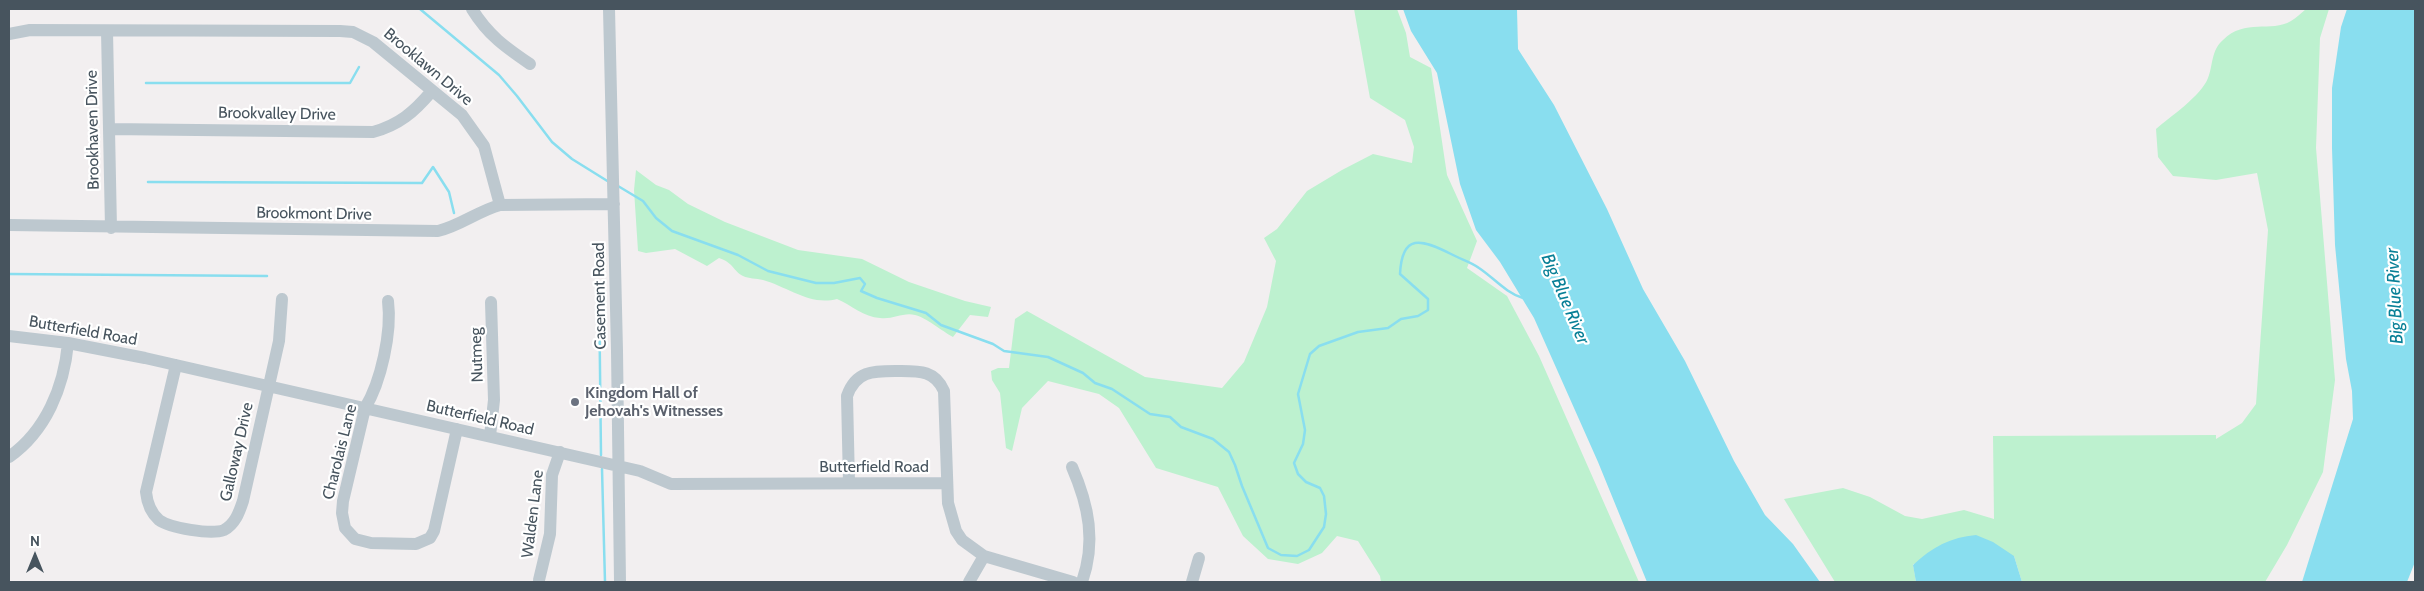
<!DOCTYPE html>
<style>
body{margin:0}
#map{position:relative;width:2424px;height:591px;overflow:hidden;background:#f2eff0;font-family:Cabin,sans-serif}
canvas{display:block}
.frame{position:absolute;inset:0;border:10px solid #47545e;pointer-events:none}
.north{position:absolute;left:10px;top:531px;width:50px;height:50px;-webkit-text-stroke:4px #fff;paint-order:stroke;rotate:0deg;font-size:14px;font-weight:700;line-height:20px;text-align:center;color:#47545e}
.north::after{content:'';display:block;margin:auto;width:18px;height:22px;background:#47545e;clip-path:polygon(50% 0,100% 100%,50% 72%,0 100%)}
</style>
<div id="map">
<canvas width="2424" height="591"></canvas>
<div class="frame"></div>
<div class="north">N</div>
</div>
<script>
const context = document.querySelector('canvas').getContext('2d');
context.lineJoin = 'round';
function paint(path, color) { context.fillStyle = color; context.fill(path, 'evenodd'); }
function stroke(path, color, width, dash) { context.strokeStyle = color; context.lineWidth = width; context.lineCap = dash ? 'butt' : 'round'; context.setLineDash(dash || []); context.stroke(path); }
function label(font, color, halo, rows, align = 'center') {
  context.font = font + ' Cabin,sans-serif'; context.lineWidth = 4.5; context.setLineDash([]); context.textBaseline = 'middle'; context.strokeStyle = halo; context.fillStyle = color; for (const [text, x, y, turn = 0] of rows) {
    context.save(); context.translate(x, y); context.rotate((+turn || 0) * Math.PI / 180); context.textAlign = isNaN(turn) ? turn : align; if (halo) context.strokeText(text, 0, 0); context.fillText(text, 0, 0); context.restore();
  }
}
const green = new Path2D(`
 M1354,9H1397L1406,33L1410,57L1431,68L1447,175L1477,241L1467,268L1507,296L1539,356L1639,582H1381L1380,576L1358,541L1337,536L1322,553L1298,564L1268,559L1243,536L1218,487L1156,468L1119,408L1099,394L1048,381L1022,408L1012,451L1006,448L1000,393L992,380L991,371L998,368H1009L1015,319L1027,311L1145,377L1222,388L1244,362L1267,307L1276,261L1264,238L1277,229L1307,191L1342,170L1373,154L1412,163L1414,147L1405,120L1370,98Z
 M2306,9H2329L2320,38L2316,148L2335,380L2323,472L2287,545L2265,582H2022L2014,556L1913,564L1916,582H1835L1784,499L1843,488L1870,497L1905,516L1922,519L1964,510L1994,519L1993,436L2216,435V439L2242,423L2256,404L2268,230L2257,173L2216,180L2173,176L2158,157L2156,129C2171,116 2201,96 2208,78C2213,66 2211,50 2223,40C2245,18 2271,33 2291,21C2296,18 2301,13 2306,9Z
 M636,170L656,185L669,190L688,204L725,222L798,250L862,259L909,282L965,301L991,307L988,317L970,315L953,337C942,331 925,317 915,315C903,312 892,320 880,318C864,317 851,305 837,299C810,306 788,287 763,280C756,278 749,279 743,276C733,271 734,263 719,258L707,266L675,249L646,253L638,251L634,190Z`);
const water = new Path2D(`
 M1403,9H1517L1518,49L1554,105L1607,209L1643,289L1685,361L1734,461L1765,515L1793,544L1820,582H1647L1598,462L1534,318L1500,262L1476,230L1460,184L1437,73L1411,31Z
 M2347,9H2415V562L2407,582H2302L2353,419L2352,391L2346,359L2335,245L2332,148V88L2341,27Z
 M1976,535L1993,542L2014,556L2022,582H1916L1913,565C1932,547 1951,537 1976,535Z`);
const stream = new Path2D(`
 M420,9L499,75L517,96L552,142L572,159L609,182
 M146,83H350L359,67
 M148,182L422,183L433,167L449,192L454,213
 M618,186L643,201L656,218L672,231L738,255L768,271L816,283H834L860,278L865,284L861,291L877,298L926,313L941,325L993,344L1004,351L1048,357L1083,373L1095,383L1112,389L1150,414L1170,417L1181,427L1213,439L1229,452L1235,465L1242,486L1268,548L1281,555L1297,556L1309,550L1324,527L1326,514L1324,496L1320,488L1306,482L1298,474L1294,463L1303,444L1305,430L1298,394L1310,354L1319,346L1358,332L1388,328L1401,319L1418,316L1428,310V299L1400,274C1402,233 1421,239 1451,254C1460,259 1471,262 1479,268C1494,278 1506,293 1523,298
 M9,274L267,276
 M599,285L601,455
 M602,469L605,582`);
const minor = new Path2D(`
 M472,9C488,35 505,47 530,64
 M609,9L617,351L620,582
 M107,31L111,228
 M9,34L30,30L340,31L353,32L373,42L462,115L484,146L500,205
 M109,129L373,132C399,125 414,112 431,92
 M9,225L438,231C460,226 478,211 500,205L614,204
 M388,301C392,332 381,382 365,408L343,501L342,513L345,528L355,539L371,543L416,544L430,538L434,531L457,429
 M9,336L68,343L145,358L640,471L671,484L947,483
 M176,365L146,492C147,502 151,513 159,520C170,528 211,535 224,530C235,524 239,513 243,501L279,341L282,299
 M490,436L494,400L491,302
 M9,457C46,431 64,387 68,343
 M1072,467C1089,506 1096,542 1082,582
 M849,483L847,396C856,370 874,371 898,371C919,371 935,370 944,391L948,503L956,531L962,540L984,556L1073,582
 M539,580L550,534L552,475L560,452
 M969,582L984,556
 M1192,582L1199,558`);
const markers = [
 [575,402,5,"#6b7280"]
];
const streetNames = [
 ["Brooklawn Drive",428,67,40],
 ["Brookvalley Drive",277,114,1],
 ["Brookhaven Drive",93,130,-91],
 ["Brookmont Drive",314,214,1],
 ["Casement Road",600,296,-91],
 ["Butterfield Road",83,331,10],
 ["Nutmeg",477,355,-92],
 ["Butterfield Road",480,418,13],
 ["Galloway Drive",237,452,-77],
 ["Charolais Lane",340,452,-76],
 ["Butterfield Road",874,467],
 ["Walden Lane",533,514,-83]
];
const worshipNames = [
 ["Kingdom Hall of",585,393],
 ["Jehovah's Witnesses",585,411]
];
const waterNames = [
 ["Big Blue River",2395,296,-93],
 ["Big Blue River",1565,299,67]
];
paint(green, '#bdf1cf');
paint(water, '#89deef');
stroke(stream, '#89deef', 2.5);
stroke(minor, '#bdc8cf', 12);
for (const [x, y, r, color] of markers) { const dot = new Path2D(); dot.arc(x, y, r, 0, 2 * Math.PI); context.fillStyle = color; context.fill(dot); stroke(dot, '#fff', 2); }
label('16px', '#47545e', '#fff', streetNames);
label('bold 16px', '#5b616d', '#fff', worshipNames, 'left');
label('italic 18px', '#098097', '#fff', waterNames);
</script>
